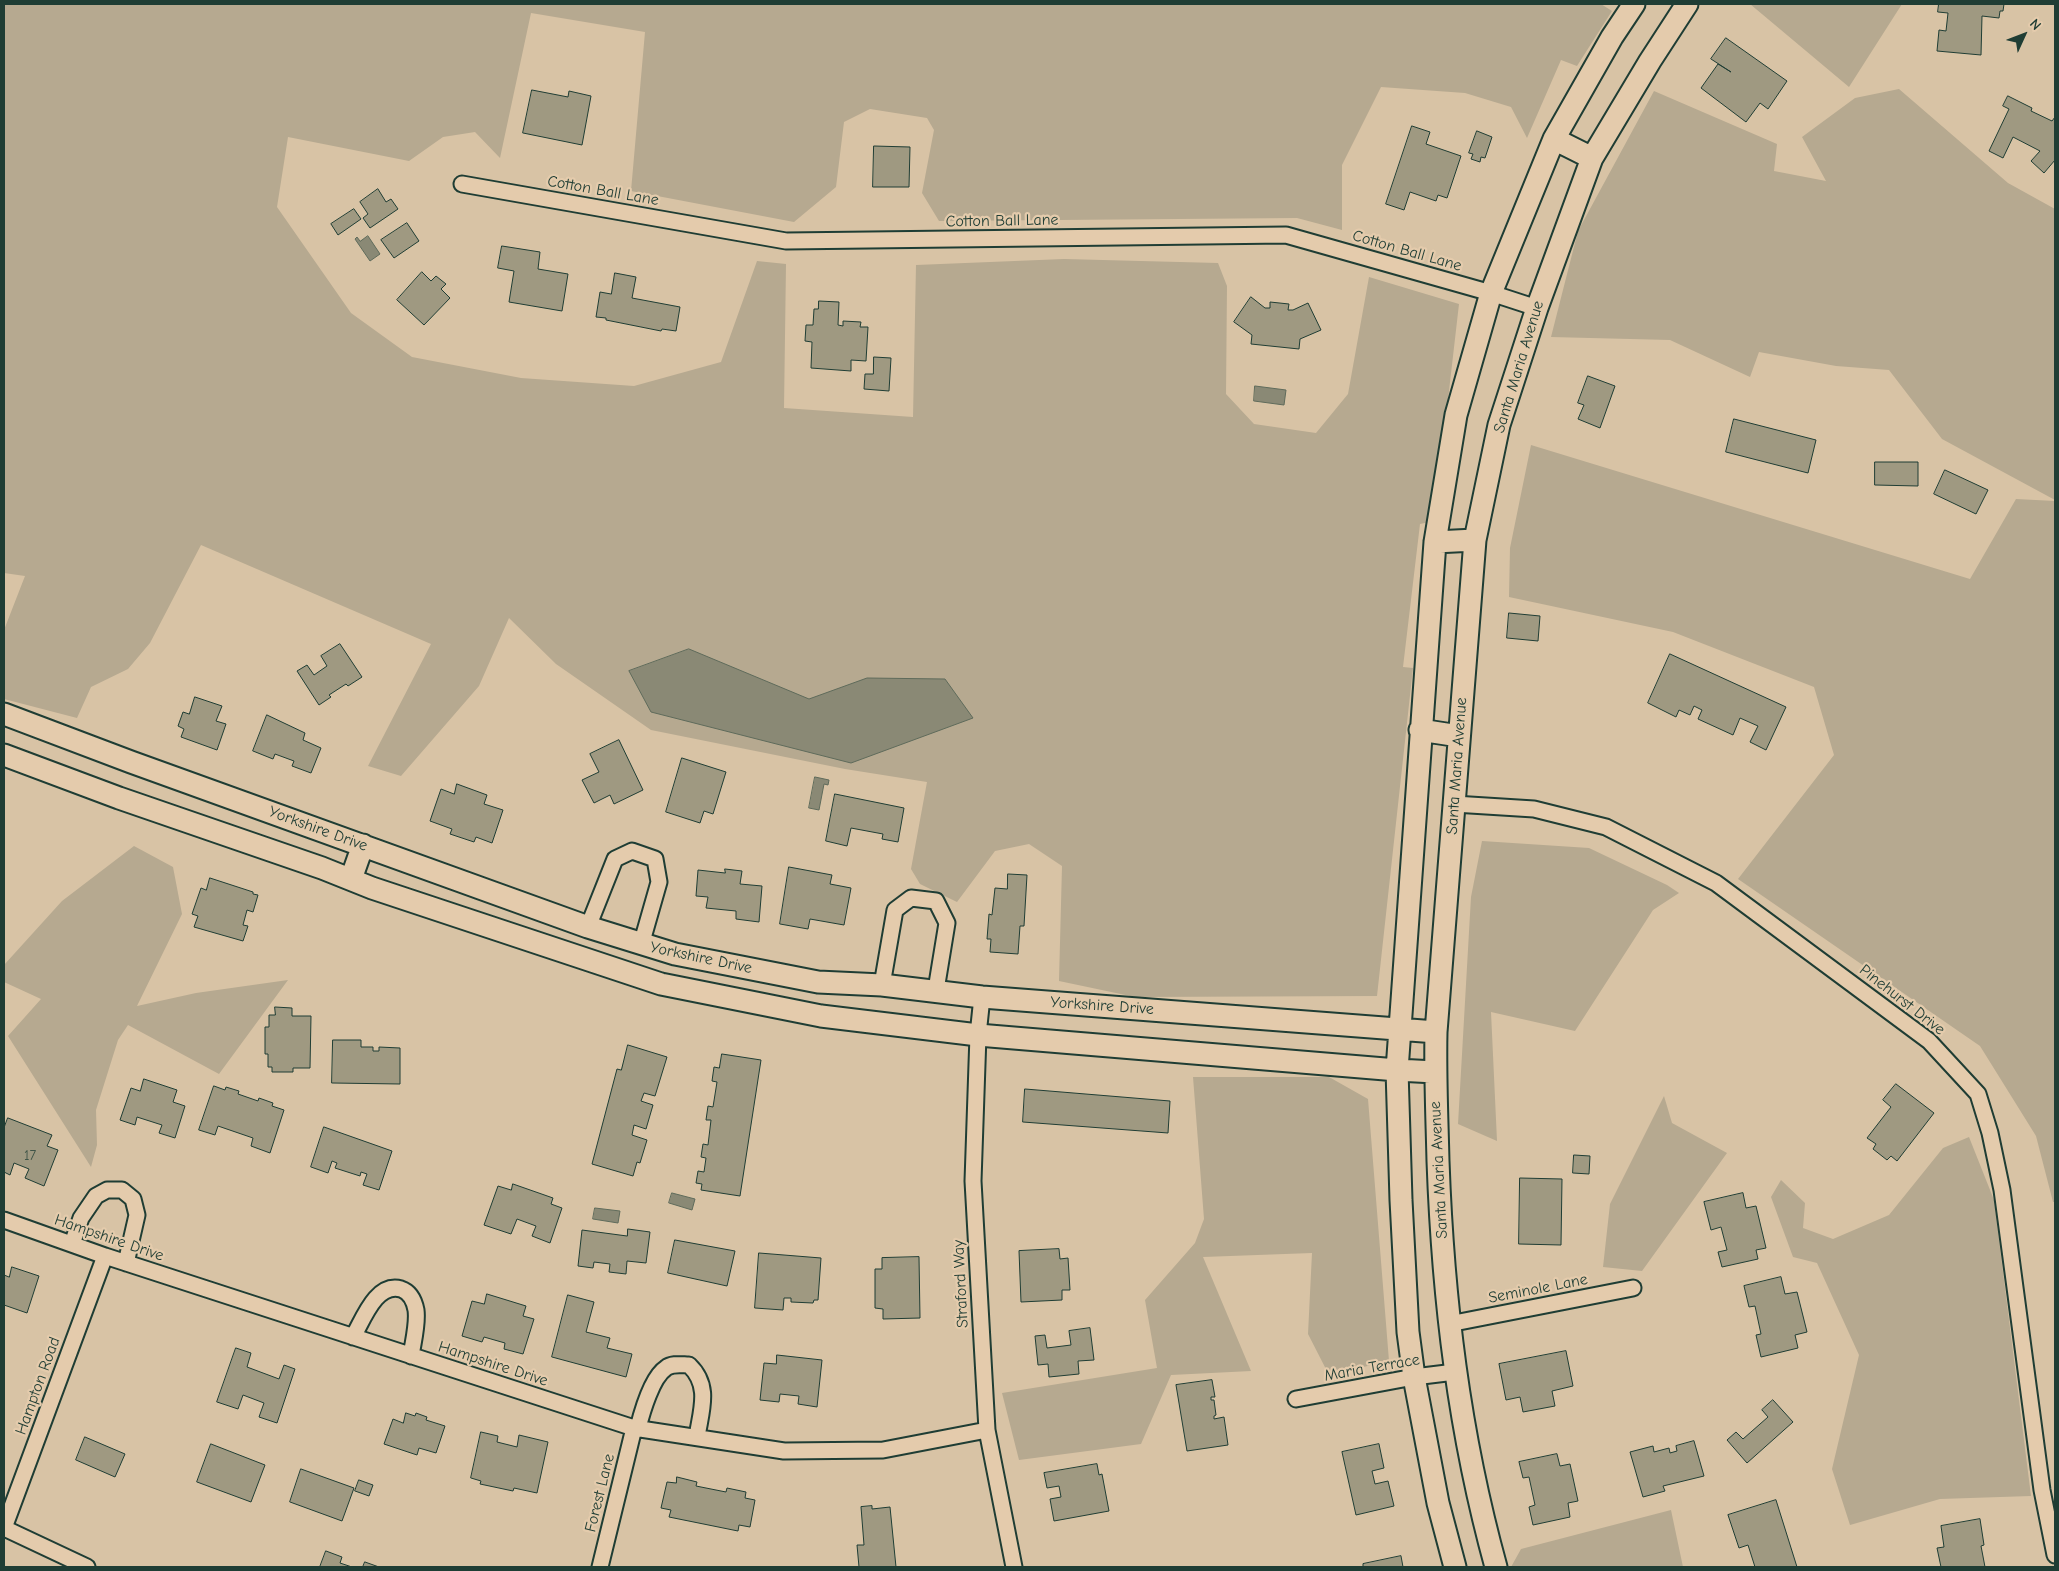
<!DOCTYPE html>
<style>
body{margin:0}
#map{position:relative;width:2059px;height:1571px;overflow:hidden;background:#d8c3a5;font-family:"Comic Neue",sans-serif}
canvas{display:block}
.frame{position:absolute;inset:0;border:5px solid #1f3d34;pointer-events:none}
.north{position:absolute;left:1999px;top:10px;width:50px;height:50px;-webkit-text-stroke:4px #e4cbac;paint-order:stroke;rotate:47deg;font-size:14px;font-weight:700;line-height:20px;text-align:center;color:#1f3d34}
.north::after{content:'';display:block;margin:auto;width:18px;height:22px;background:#1f3d34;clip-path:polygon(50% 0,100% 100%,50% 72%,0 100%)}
</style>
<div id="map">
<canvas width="2059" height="1571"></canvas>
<div class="frame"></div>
<div class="north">N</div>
</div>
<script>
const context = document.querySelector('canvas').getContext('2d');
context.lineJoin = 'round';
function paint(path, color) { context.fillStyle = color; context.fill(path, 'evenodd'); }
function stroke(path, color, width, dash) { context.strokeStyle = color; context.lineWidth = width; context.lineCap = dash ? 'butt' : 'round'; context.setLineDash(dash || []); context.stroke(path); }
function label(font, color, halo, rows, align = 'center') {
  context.font = font + ' "Comic Neue",sans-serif'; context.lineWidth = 4.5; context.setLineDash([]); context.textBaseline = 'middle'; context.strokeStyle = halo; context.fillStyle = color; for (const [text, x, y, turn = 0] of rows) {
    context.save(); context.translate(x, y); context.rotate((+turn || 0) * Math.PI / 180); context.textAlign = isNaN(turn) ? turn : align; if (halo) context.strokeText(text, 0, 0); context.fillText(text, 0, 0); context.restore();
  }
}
const green = new Path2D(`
 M4,4H1601L1612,11L1577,66L1561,60L1527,138L1511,107L1465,93L1381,87L1342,165V230L1297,218L939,221L922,193L934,130L927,118L870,109L844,122L836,187L794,222L631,191L645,32L531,13L500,158L475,132L443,137L409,161L288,137L277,207L351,313L412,357L521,378L634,386L721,362L757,261L786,264L784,408L913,417L916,265L1064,259L1218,263L1227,286L1226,394L1254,424L1316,433L1348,394L1369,277L1459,304L1434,521L1420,524L1403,667L1413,668L1377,996L1135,997L1059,981L1062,866L1029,844L995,851L957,902L920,884L911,869L927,782L845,769L651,730L556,664L509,618L479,686L401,776L368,766L431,644L201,545L150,643L128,669L91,687L77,718L4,699V630L25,576L4,573Z
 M1750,4H1902L1849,87Z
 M1899,89L2008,183L2055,209V500L1942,439L1889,370L1836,366L1759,352L1750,377L1670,340L1551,337L1578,231L1654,91L1777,144L1774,171L1826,181L1802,137L1855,98Z
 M1531,445L1970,579L2016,499L2055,501V1202H2053L2036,1136L1980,1046L1738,879L1834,755L1814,687L1673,632L1509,597L1510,548Z
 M1482,841L1589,848L1667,885L1679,893L1653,910L1575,1031L1491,1012L1497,1141L1458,1124L1471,897Z
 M134,846L173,867L182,914L137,1006L196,993L288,980L219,1074L128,1025L118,1040L96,1110L97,1145L91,1167L8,1036L41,999L4,982V965L62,901Z
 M1193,1077H1329L1368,1099L1389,1361L1329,1375L1308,1334L1312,1253L1203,1257L1251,1371L1171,1375L1141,1444L1019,1460L1002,1393L1157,1368L1145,1300L1195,1243L1204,1219Z
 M1664,1096L1672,1123L1727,1153L1642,1271L1603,1267L1610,1204Z
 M1969,1137L1994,1200L2031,1496L1940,1499L1850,1525L1832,1469L1859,1355L1817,1263L1793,1257L1771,1197L1781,1180L1805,1203L1803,1228L1833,1239L1889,1215L1943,1148Z
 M1671,1510L1683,1567H1511L1521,1549Z`);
const water = new Path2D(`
 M368,236L380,254L370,261L355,239L357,237L360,241Z
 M1255,386L1286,390L1284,405L1254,401Z
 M689,649L809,699L867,678L945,679L973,718L851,763L651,712L629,671Z
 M815,777L829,780L828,785L824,784L819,810L809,808Z
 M672,1193L695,1199L692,1210L669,1203Z
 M595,1208L620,1211L618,1223L593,1219Z`);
const building = new Path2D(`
 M1939,4H2004L2003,11H2000L1999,18L1982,16L1981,55L1937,51L1939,30L1946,31L1948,13L1938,12Z
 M1726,38L1787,81L1768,109L1760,103L1746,122L1701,88L1718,64L1731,72L1711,59Z
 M532,90L568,97L569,91L591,96L582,145L523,133Z
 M2008,96L2032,108L2031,111L2052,121L2055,117V160L2044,173L2031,161L2040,151L2013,137L2003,158L1989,151L2009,109L2003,106Z
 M1412,126L1430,132L1426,144L1461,156L1447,198L1438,195L1436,201L1410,192L1404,210L1386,204Z
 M1477,131L1492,137L1485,158L1481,157L1480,162L1471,159L1473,154L1469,153Z
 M874,146L910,147L909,187H873Z
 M378,189L386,202L391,199L398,209L370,228L363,218L368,214L360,202Z
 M354,209L361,219L338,235L331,224Z
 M407,223L419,241L394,258L381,240Z
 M502,246L540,252L538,269L568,274L562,311L509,302L514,271L498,268Z
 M422,272L431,281L436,276L446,284L441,289L450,298L424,325L397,300Z
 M615,273L636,277L632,298L680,307L676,331L662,329L661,331L606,320V318L596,317L600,292L611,294Z
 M1251,297L1265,308H1270V302L1289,304L1288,310H1293L1308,303L1321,330L1300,339L1299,349L1251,344L1252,335L1234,322Z
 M819,301L839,302L838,325L843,326V321L861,322L860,327H868L866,361L851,360V371L811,368L812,342L805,341L806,325H813L814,309H818Z
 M874,357L891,358L889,391L864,389L865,374H873Z
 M1588,376L1615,386L1600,428L1578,419L1584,405L1578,403Z
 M1734,419L1816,440L1808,473L1726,452Z
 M1875,462H1918V486L1875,485Z
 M1945,470L1988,490L1976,514L1934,494Z
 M1509,613L1540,616L1538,641L1507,638Z
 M340,644L362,677L348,686L346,684L329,695L331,697L319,705L297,671L307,665L314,675L327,666L321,656Z
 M1670,654L1786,707L1766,750L1750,742L1758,726L1740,718L1733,735L1698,719L1702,710L1694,706L1690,715L1679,710L1676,717L1648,703Z
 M195,697L222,706L216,721L226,724L217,750L181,737L184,729L178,726L183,712L189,714Z
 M267,715L305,733L303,740L321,748L311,773L292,766L294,761L275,754L273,759L253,751Z
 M619,740L643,790L614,804L610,795L594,803L582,780L599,772L590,754Z
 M682,758L726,772L713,814L704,811L700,823L666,812Z
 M457,784L487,795L484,804L503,810L492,843L476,837L474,842L450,834L452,829L430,821L441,789L454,794Z
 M835,794L904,808L898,842L882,839L883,834L851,828L847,846L826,841Z
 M789,867L832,875L830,884L851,888L844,925L810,919L808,929L780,924Z
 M725,869L742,871L740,884L762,886L759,922L736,919V911L706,908L708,897L696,896L698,870L725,873Z
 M1008,874L1027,875L1024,926H1020L1018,954L990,952L991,939H987L989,914L992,915L995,888L1007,889Z
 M210,878L253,892V894L258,895L253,912L247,910L243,925L248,926L243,941L194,927L198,916L192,914L201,888L206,890Z
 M275,1007L292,1008V1016H311L310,1068H293V1072H272V1067H268V1054H265V1027H269V1015H275Z
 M333,1040H361V1047H373V1051H379V1047L400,1048V1084L332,1083Z
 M628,1045L667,1057L655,1096L644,1093L641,1101L653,1105L646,1129L634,1125L632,1135L647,1140L640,1163L637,1162L633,1176L592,1164L617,1069L621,1070Z
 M722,1054L761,1060L740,1196L701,1190L702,1184L696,1183L698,1171L704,1172L706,1158L701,1157L703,1144L708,1145L711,1120H706L708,1106L713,1107L717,1082L712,1081L714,1067L719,1068Z
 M144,1079L177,1090L173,1102L185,1106L175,1138L159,1133L162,1125L137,1117L135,1125L120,1120L131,1088L140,1091Z
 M1896,1084L1934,1113L1897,1161L1891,1156L1887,1160L1873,1149L1876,1144L1867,1138L1891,1107L1883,1100Z
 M214,1086L225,1090L226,1087L239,1091L238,1094L258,1101L259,1098L273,1103L272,1106L284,1110L270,1153L251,1146L253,1138L218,1126L215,1135L199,1130Z
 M1025,1089L1170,1101L1168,1133L1023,1122Z
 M8,1118L52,1135L47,1146L58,1150L44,1186L25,1178L29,1169L14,1163L10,1175L4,1172V1128Z
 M324,1127L392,1151L379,1190L363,1185L367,1174L361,1172L360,1176L335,1168L337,1163L332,1161L328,1173L311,1167Z
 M1574,1155L1590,1156L1589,1174L1573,1173Z
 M1520,1178L1562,1179L1561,1245L1519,1244Z
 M513,1184L553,1198L551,1204L562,1208L550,1243L532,1236L536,1226L517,1219L511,1234L484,1225L498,1186L511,1190Z
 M1743,1193L1746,1208L1756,1206L1766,1248L1756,1250L1758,1259L1722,1267L1718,1252L1727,1250L1721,1227L1711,1230L1704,1202Z
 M628,1229L650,1232L646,1263L627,1261L626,1274L609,1272L610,1264L594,1262L593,1268L578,1266L582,1230L627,1236Z
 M675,1240L735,1251L727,1286L668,1273Z
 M1059,1249L1060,1259L1068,1258L1070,1290H1062V1300L1021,1302L1019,1251Z
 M759,1253L821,1258L818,1300H814L813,1303L791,1302V1298H784L783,1310L755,1308Z
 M919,1257L920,1318L883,1319V1309L875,1308V1269H882V1258Z
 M12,1267L39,1276L27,1313L4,1305V1275L9,1277Z
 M1781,1277L1785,1294L1797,1292L1807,1332L1795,1335L1798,1348L1761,1357L1756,1335L1761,1334L1755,1306L1749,1307L1744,1286Z
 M487,1294L526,1306L523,1316L534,1319L523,1354L504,1349L505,1343L484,1337L482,1342L462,1336L472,1301L484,1304Z
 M568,1295L594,1302L586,1332L610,1338L607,1348L632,1354L626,1377L552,1357Z
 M1090,1328L1094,1360L1078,1361L1079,1374L1049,1377L1048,1364L1038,1365L1035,1336L1045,1335L1047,1348L1071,1345L1069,1331Z
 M236,1348L251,1353L247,1367L279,1379L284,1365L295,1369L277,1423L259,1417L264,1403L243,1395L238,1409L217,1402Z
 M1566,1351L1573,1386L1552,1391L1555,1406L1523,1412L1520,1397L1506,1400L1499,1364Z
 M777,1355L822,1360L817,1407L798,1404L799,1396L780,1394L779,1402L760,1400L764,1363L776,1364Z
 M1212,1380L1215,1397H1211V1400H1214L1216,1415L1214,1416V1419L1224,1417L1228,1445L1187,1451L1176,1385Z
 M1773,1400L1793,1422L1747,1463L1727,1440L1736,1432L1743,1439L1768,1417L1762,1410Z
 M406,1413L415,1416L416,1413L427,1417L426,1420L445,1426L436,1453L419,1448L417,1455L384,1444L393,1419L403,1423Z
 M481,1432L498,1436L497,1442L517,1447L519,1435L548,1442L537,1493L514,1488L513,1491L480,1484L481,1481L471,1478Z
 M85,1437L125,1454L115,1477L76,1460Z
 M1694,1441L1704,1476L1663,1486L1665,1491L1643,1497L1630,1452L1653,1446L1654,1452L1669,1448L1670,1453L1677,1451L1676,1446Z
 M211,1444L265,1465L251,1502L197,1482Z
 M1379,1444L1384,1468L1372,1471L1375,1484L1388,1481L1394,1506L1356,1515L1342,1452Z
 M1557,1454L1560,1466L1570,1464L1578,1501L1568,1503L1570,1517L1533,1525L1529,1507L1535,1505L1529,1477L1523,1478L1519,1462Z
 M1097,1464L1099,1475L1102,1474L1109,1511L1054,1521L1050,1499L1061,1497L1059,1486L1047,1488L1044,1473Z
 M301,1469L354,1488L342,1521L290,1502Z
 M677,1477L697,1482L696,1486L726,1492L727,1488L746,1492L745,1498L755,1500L750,1527L739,1525L738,1531L669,1517L671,1510L661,1508L667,1482L676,1483Z
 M359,1480L373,1485L369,1496L355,1491Z
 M1776,1500L1797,1567H1755L1748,1545L1739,1548L1728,1515Z
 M872,1506V1509L890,1507L896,1567H859L857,1545H864L861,1507Z
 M1980,1519L1984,1545L1981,1546L1985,1567H1941L1937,1548L1944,1547L1941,1526Z
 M326,1551L342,1557L340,1563L352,1567H320Z
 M1401,1556L1403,1567H1363V1564Z
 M365,1562L379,1567H363Z`);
const street = new Path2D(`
 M462,184L786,241L1286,235L1491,293L1537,308
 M1454,804L1534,809L1606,827L1716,883L1929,1041L1978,1094L1990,1133L2002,1190L2042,1490L2055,1555
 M588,927L615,859L632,851L655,859L659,882L641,945
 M882,985L895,910L911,898L936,901L947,923L936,990
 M982,997L978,1035L973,1181L987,1430L1014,1567
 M4,1220L105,1256L634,1428L784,1451L883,1450L987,1430
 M72,1244L81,1218L96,1196L107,1190H122L133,1199L137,1215L126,1263
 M1449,1324L1633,1288
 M353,1337C363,1320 376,1282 401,1289C410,1292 414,1300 416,1310C418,1324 413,1342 411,1356
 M1296,1399L1414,1377L1455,1372
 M638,1428C642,1412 652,1377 666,1368C672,1363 682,1365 689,1365C711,1386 701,1410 697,1437
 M4,1528L105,1256
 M4,1528L87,1567
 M600,1567L634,1428`);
const secondary = new Path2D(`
 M1554,139L1592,158
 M1435,542L1475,540
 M4,714L131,762L588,927L675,954L818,982L882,985L982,997L1436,1032
 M1420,730L1459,736
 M4,755L119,798L322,868L372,888L661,984L821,1016L978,1035L1397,1070L1435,1072
 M351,879L363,845
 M1455,1567L1438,1503L1414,1377L1408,1332L1401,1200L1397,1070L1435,542L1456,415L1491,293L1554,139L1612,37L1634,4
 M1496,1567C1459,1433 1443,1300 1438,1161C1437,1118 1435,1075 1436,1032L1475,540L1499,425L1537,308L1592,158L1650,61L1687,4`);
const numberNames = [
 ["17",30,1156]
];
const streetNames = [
 ["Cotton Ball Lane",603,191,10],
 ["Cotton Ball Lane",1002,221,-1],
 ["Cotton Ball Lane",1407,251,16],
 ["Santa Maria Avenue",1519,367,-73],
 ["Santa Maria Avenue",1457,766,-86],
 ["Yorkshire Drive",318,829,20],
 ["Yorkshire Drive",701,958,12],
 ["Pinehurst Drive",1902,1000,38],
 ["Yorkshire Drive",1102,1006,4],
 ["Santa Maria Avenue",1439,1170,-93],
 ["Hampshire Drive",109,1238,19],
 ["Straford Way",961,1284,-93],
 ["Seminole Lane",1538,1289,-11],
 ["Hampshire Drive",493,1364,18],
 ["Maria Terrace",1372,1368,-10],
 ["Hampton Road",38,1386,-70],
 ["Forest Lane",600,1493,-76]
];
paint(green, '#b6a990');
paint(water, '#8a8975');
stroke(water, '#5f6b5b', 1);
paint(building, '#9f9981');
stroke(building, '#1f3d34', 1);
stroke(street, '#1f3d34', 19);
stroke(secondary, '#1f3d34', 25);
stroke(street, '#e4cbac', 15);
stroke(secondary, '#e4cbac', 21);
label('14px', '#3f5447', null, numberNames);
label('16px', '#1f3d34', '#e4cbac', streetNames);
</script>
